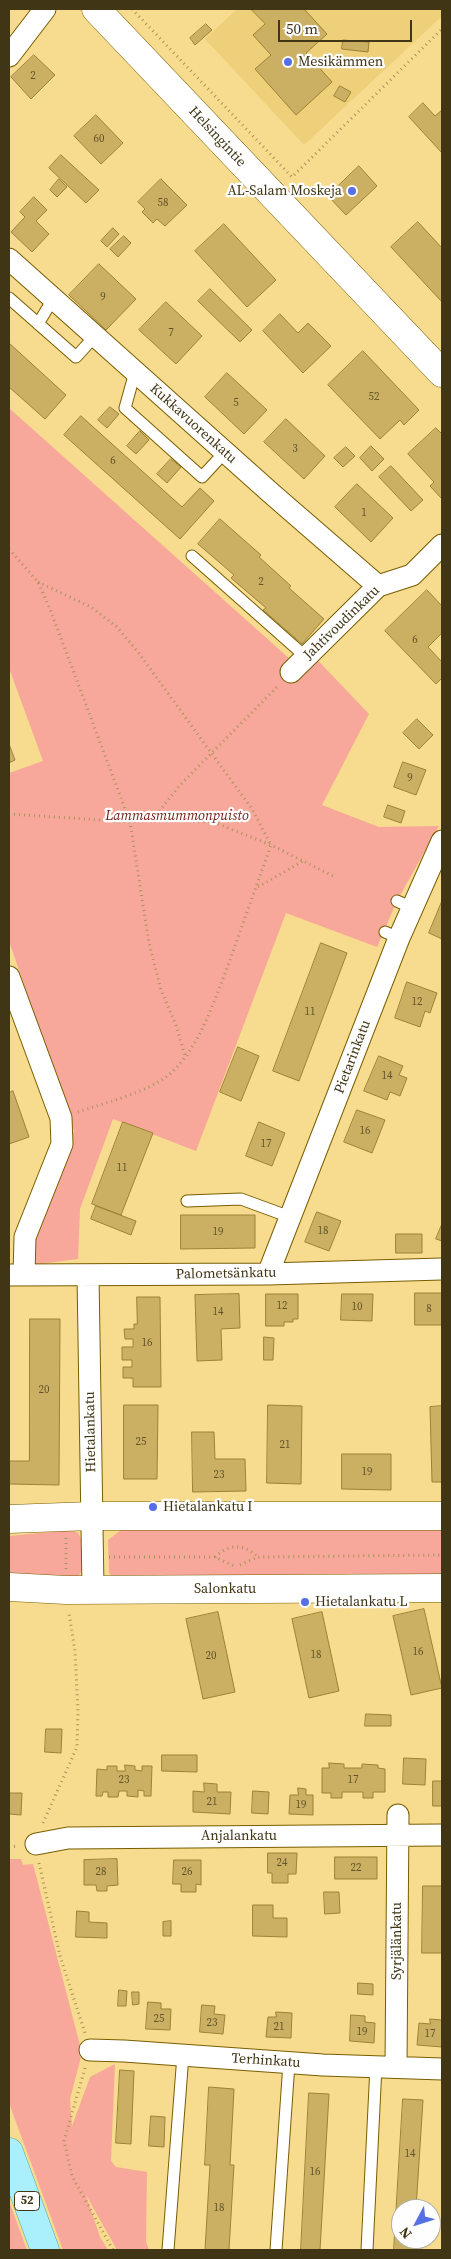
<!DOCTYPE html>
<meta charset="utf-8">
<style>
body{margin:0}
#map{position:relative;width:451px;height:2259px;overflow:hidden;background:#f7db8e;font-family:"Source Serif 4",serif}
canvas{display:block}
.frame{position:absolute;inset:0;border:10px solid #403515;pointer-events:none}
.north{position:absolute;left:391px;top:2199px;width:50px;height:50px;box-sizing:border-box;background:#fefefe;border:1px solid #b2aea1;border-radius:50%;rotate:230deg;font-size:14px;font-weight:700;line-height:20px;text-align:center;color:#403515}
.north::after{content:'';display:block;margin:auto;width:18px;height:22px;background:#556fe4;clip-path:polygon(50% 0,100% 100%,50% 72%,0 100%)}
.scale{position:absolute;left:278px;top:20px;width:134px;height:22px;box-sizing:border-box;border:2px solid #403515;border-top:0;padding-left:6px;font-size:15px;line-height:18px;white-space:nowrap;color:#403515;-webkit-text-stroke:4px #fefefe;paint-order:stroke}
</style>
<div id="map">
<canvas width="451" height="2259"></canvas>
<div class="frame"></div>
<div class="north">N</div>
<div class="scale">50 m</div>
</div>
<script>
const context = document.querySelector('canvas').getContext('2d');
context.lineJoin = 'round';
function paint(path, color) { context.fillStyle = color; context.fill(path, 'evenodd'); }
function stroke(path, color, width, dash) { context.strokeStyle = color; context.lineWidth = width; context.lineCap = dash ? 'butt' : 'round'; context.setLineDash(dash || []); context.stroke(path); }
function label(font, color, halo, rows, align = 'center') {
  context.font = font + ' "Source Serif 4",serif'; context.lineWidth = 4.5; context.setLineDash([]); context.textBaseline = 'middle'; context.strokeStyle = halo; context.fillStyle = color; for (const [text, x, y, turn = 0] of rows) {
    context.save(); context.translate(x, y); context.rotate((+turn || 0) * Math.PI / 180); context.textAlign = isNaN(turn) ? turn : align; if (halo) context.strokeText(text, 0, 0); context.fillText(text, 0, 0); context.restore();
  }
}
const built = new Path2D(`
 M237,9H442V16L304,145L205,39Z`);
const green = new Path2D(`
 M9,408L291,660L305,647L369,714L322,805L379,827L439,826L397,901L377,947L286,913L196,1151L113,1119L80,1209L78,1259L33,1265L30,1239L74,1131L9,941V773L43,761L9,668Z
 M442,1527V1579L112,1578L109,1572L108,1540L121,1530Z
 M72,1530L78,1533C86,1544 86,1570 76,1580L9,1577V1536Z
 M9,1859H21L23,1865L33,1864L82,2053L70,2099L72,2126L90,2077L115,2064L111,2161L116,2167L147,2172L146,2242L149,2250H117L86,2195L100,2237L108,2250H63L9,2103Z
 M9,2201L27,2250H9Z`);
const building = new Path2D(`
 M251,9H304L327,34L306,53L332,82L296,115L255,69L271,55L253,35L265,24Z
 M206,24L212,30L195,45L190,38Z
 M343,40L369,42L368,52L342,49Z
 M34,55L55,75L31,99L11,77Z
 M340,86L351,92L345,102L334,96Z
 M423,103L435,116L442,110V153L409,117Z
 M96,115L123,143L101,164L74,136Z
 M61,155L99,190L86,203L49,168Z
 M359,166L377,186L346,215L328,196Z
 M59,179L67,187L57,197L50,190Z
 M161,179L187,205L165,226L157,219L153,223L142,212L145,209L138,202Z
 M34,197L47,210L36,221L49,234L32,252L11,232L25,217L20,212Z
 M418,222L442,248V302L391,247Z
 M224,224L276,280L247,307L195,251Z
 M113,228L119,234L107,247L101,241Z
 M124,236L131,243L118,257L110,249Z
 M99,264L136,299L106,330L69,295Z
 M210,289L252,330L240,342L198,301Z
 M166,302L202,336L176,364L139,330Z
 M280,314L298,333L308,323L331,346L303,373L263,331Z
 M9,343L66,395L45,419L9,387Z
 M363,351L419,410L404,425L400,420L380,439L328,385Z
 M227,373L267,410L244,434L205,397Z
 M110,407L119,414L107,428L98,420Z
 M81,416L182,507L200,488L214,501L180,539L64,435Z
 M286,419L325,456L304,479L264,442Z
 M436,428L442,434V499L430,486L434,482L408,454Z
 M140,431L149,440L136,454L127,446Z
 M371,446L384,459L372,471L360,458Z
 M346,447L355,456L343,467L334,458Z
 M171,459L181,467L167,483L157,474Z
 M391,466L423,500L411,511L379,477Z
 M357,484L393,518L371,542L335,507Z
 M220,519L261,555L259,557L291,586L289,588L324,619L302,644L263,610L266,608L231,578L234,575L198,544Z
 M427,590L442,606V633L428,647L442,662V678L436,684L385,631Z
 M417,719L433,735L419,749L403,733Z
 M9,744L15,760L9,763Z
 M403,762L426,770L416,795L394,787Z
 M388,805L405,811L401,823L384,817Z
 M442,901V939L429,933Z
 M321,943L347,953L299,1081L273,1071Z
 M407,982L437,993L430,1013L425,1011L420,1027L395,1018Z
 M238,1047L259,1056L241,1101L220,1092Z
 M379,1056L403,1066L399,1075L407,1078L400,1096L390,1092L387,1100L364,1091Z
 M13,1091L29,1137L9,1144V1093Z
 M357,1110L385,1120L372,1153L344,1142Z
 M123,1122L153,1133L121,1215L92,1204Z
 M259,1122L285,1133L272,1166L246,1156Z
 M96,1206L136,1221L131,1235L91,1219Z
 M317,1212L341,1221L329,1251L305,1242Z
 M181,1215H255V1248L181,1249Z
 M442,1224V1241L436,1239Z
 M396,1234H422V1253H396Z
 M415,1293H442V1325H415Z
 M239,1294L240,1328L221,1329L222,1360L197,1361L195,1295Z
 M266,1294H298V1319H293V1322H284V1326H266Z
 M342,1294H373L372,1321L341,1320Z
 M137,1297H160L161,1387H133V1378H123V1367H132V1360H122V1347H133V1339H125L124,1329H134V1324H137Z
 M30,1319H60L59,1485L9,1484V1461H29Z
 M264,1337L274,1338L273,1360H264Z
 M124,1405H158L157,1479H124Z
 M268,1405L302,1406L301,1484L267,1483Z
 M442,1406V1482H432L430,1407Z
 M192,1432H214L215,1459H245L246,1491L193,1492Z
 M342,1454H391V1490L342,1489Z
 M424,1609L442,1688L411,1695L393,1616Z
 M218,1612L235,1692L203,1699L186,1619Z
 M322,1612L339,1691L309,1698L292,1619Z
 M366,1714L391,1715V1726H365Z
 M46,1729H62L61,1753L45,1752Z
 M162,1755H197V1772L162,1771Z
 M404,1758L426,1759L425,1785L403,1784Z
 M329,1763L344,1764V1768H362V1764L378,1765V1768L385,1769V1792H373V1798H363V1792H342V1798H331V1793H322V1768H329Z
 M125,1765L135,1766V1770L142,1771V1766H152L151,1796H144V1791L138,1790V1797L127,1796V1791H119L118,1797H108V1792H103L102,1796H96L97,1769L107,1770V1766H117V1771H125Z
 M433,1781H442V1806H433Z
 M204,1783L217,1784V1792H231L230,1814L193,1812V1791L204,1792Z
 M298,1788L306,1789V1795H313V1815L289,1814L290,1795H298Z
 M253,1791L269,1792L268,1814L252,1813Z
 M9,1793H22L21,1815L9,1814Z
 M268,1853H297L296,1874H288V1883H272V1873H268Z
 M335,1857H377V1879H335Z
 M117,1859L118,1885L107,1886V1891H97L96,1885H84V1860Z
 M174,1860H201V1885L196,1884V1892H181V1884H173Z
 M423,1886H442V1953H422Z
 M324,1892H339L340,1913L325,1914Z
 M253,1905H273V1918H287V1937L253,1936Z
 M77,1911L89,1912V1922L107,1923V1938L76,1937Z
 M171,1921V1936H163V1922Z
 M358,1983L373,1984V1995L358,1994Z
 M119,1990L127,1991L126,2006H118Z
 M132,1992H139V2004L133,2005Z
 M148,2002L161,2003V2009H171L170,2030L146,2029Z
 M202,2005L215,2006L214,2014L225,2015L223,2034L200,2032Z
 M276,2012L292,2013L291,2038L266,2037L268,2017H276Z
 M351,2015L365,2016V2022L375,2023L374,2043L350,2041Z
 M430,2019L442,2020V2047L417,2045L419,2023L430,2024Z
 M120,2070L134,2071L131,2144L116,2143Z
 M209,2087L234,2089L230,2165H234L229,2250H205L210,2165H205Z
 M309,2093L329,2094L320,2250H301Z
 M403,2099L423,2100L416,2209H401V2239H414V2250H394Z
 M151,2116L165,2117L164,2147L149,2146Z`);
const path = new Path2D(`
 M132,9L292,177L442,29
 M9,549L38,582L50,609L130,822L149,943L161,990L176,1025L185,1056
 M38,582L91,607L116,626L138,652L252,809L271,845C256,887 241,929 226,971C212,1006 200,1045 172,1072C150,1092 107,1102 78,1112
 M9,814L130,822L153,819L213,822L271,845L333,876
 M153,819L180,785L279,685
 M258,887L303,861
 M66,1538V1569
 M109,1557H215L234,1566
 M215,1557C229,1544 243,1543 258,1557
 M240,1565L258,1557L442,1555
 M43,1823L77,1747L78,1711L75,1651L69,1613
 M9,1847L18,1846
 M39,1863L60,1956L85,2033
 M85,2068L64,2141L72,2176L113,2250`);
const service = new Path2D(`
 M9,298L76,357L95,336
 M38,324L53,299
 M135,372L125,408L202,477L225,452
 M192,556L306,657
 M397,901L412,908
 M385,932L399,938
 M187,1201L241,1199L290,1217
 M168,2250L183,2055
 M276,2250L289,2063
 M367,2250L376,2066`);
const minor = new Path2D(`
 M9,56L45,9
 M9,259L272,494L378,586
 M291,672L378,586L412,575L442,545
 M9,977L61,1118L62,1144L25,1237L24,1275
 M268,1274L399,938L442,841
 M9,1275L268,1274L442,1269
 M88,1275L93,1589
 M36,1844L68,1838L442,1835
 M90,2050L124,2051L323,2065L442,2069
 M396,2067L398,1815`);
const secondary = new Path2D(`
 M96,9L442,373
 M9,1519L92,1516H442
 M9,1587L66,1590L442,1588`);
const primary = new Path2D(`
 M9,2152L45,2250`);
const markers = [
 [288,62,5,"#556fe4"],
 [352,191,5,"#556fe4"],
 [153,1507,5,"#556fe4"],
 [305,1602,5,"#556fe4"]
];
const numberNames = [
 ["2",33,76],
 ["60",99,139],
 ["58",163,203],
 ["9",103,297],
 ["7",171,333],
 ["52",374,397],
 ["5",236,403],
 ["3",295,449],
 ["6",113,461],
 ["1",364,513],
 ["2",261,582],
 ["6",415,640],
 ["9",410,778],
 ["12",417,1002],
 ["11",310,1012],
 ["14",387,1076],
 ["16",365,1131],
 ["17",266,1144],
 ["11",122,1168],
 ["18",323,1231],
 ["19",218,1232],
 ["12",282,1306],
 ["10",357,1307],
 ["8",429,1309],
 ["14",218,1312],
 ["16",147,1343],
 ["20",44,1390],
 ["25",141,1442],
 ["21",285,1445],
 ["19",367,1472],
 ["23",219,1475],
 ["16",418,1652],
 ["18",316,1655],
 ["20",211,1656],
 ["23",124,1780],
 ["17",353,1780],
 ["21",212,1802],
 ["19",301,1805],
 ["24",282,1863],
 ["22",356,1868],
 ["28",101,1872],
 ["26",187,1872],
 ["25",159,2019],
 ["23",212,2023],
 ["21",279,2027],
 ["19",362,2032],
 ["17",430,2034],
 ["14",410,2154],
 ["16",315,2172],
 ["18",219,2208]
];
const shields = [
 [27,2201,25]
];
const shieldNames = [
 ["52",27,2201]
];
const poiNames = [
 ["Mesikämmen",298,62],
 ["AL-Salam Moskeja",342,191,"right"],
 ["Hietalankatu I",163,1507],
 ["Hietalankatu L",315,1602]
];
const streetNames = [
 ["Helsingintie",217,137,47],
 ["Kukkavuorenkatu",193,424,42],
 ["Jahtivoudinkatu",342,623,-44],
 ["Pietarinkatu",353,1057,-69],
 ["Palometsänkatu",226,1274,-1],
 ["Hietalankatu",91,1432,-91],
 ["Salonkatu",225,1589],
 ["Anjalankatu",239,1836],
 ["Syrjälänkatu",397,1941,-90],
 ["Terhinkatu",266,2061,4]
];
const parkNames = [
 ["Lammasmummonpuisto",177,816]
];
paint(built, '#eed07a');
paint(green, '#f7a89a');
paint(building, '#cbb064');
stroke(building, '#9c8235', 1);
stroke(service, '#785e00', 13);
stroke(minor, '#785e00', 23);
stroke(secondary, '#785e00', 29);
stroke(primary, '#60a7aa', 29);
stroke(path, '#a8935a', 3, [1, 4]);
stroke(service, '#fff', 11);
stroke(minor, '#fff', 21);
stroke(secondary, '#fff', 28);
stroke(primary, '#aaeffc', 28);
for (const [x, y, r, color] of markers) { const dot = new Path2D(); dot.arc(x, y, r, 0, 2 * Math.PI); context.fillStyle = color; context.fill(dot); stroke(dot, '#fefefe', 2); }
label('11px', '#635429', null, numberNames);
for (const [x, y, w] of shields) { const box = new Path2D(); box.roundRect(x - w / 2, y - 9.5, w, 19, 4); context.fillStyle = '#fefefe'; context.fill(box); stroke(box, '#403515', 1); }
label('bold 12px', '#403515', null, shieldNames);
label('14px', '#403515', '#fefefe', poiNames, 'left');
label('14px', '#403515', '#fefefe', streetNames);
label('italic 14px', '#6f1b11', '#fefefe', parkNames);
</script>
